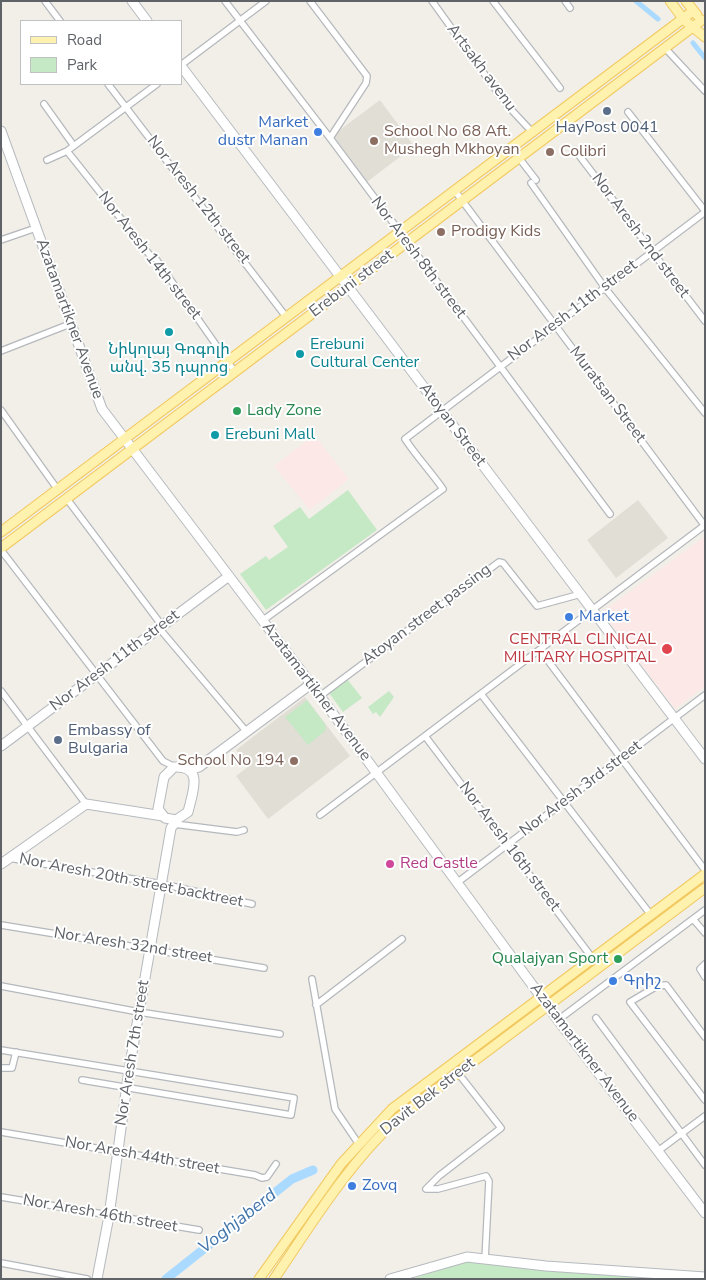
<!DOCTYPE html>
<meta charset="utf-8">
<style>
body{margin:0}
#map{position:relative;width:706px;height:1280px;overflow:hidden;background:#f1efe8;font-family:"Nunito Sans",sans-serif}
canvas{display:block}
.frame{position:absolute;inset:0;border:2px solid #5f6368;pointer-events:none}
.legend{position:absolute;left:20px;top:20px;width:162px;height:65px;box-sizing:border-box;background:#fff;border:1px solid #bfc1c3;margin:0;padding:6px 9px;list-style:none;font-size:15px;color:#5f6368}
.legend li{display:flex;align-items:center;gap:10px;height:25px}
.legend b{width:25px;border:1px solid #bfc1c3}
</style>
<div id="map">
<canvas width="706" height="1280"></canvas>
<div class="frame"></div>
<ul class="legend">
<li><b style="height:6px;background:#fff2af"></b>Road</li>
<li><b style="height:14px;background:#c5e8c5"></b>Park</li>
</ul>
</div>
<script>
const context = document.querySelector('canvas').getContext('2d');
context.lineJoin = 'round';
function paint(path, color) { context.fillStyle = color; context.fill(path, 'evenodd'); }
function stroke(path, color, width, dash) { context.strokeStyle = color; context.lineWidth = width; context.lineCap = dash ? 'butt' : 'round'; context.setLineDash(dash || []); context.stroke(path); }
function label(font, color, halo, rows, align = 'center') {
  context.font = font + ' "Nunito Sans","Noto Sans Armenian",sans-serif'; context.lineWidth = 4; context.setLineDash([]); context.textBaseline = 'middle'; context.strokeStyle = halo; context.fillStyle = color; for (const [text, x, y, turn = 0] of rows) {
    context.save(); context.translate(x, y); context.rotate((+turn || 0) * Math.PI / 180); context.textAlign = isNaN(turn) ? turn : align; if (halo) context.strokeText(text, 0, 0); context.fillText(text, 0, 0); context.restore();
  }
}
const education = new Path2D(`
 M380,100L414,146L367,182L333,135Z
 M638,500L668,538L616,578L587,540Z
 M305,697L350,756L268,819L236,776L249,766L236,750Z`);
const medical = new Path2D(`
 M314,435L349,479L310,510L274,466Z
 M704,537L705,686L675,709L602,612Z`);
const green = new Path2D(`
 M348,490L377,530L266,610L240,574L266,556L269,560L288,547L273,526L300,507L309,519Z
 M347,679L362,698L343,712L329,693Z
 M389,691L394,697L380,717L376,712L373,714L368,707Z
 M307,700L325,724L326,730L308,745L285,717Z
 M468,1261L649,1279H412Z`);
const canal = new Path2D(`
 M636,1L658,19
 M693,43L705,58`);
const river = new Path2D(`
 M166,1279L292,1179L313,1170`);
const street = new Path2D(`
 M45,1L60,21
 M225,1L330,138L610,514
 M310,1L367,76L366,83L330,138
 M432,1L506,104L533,133
 M493,1L560,88
 M565,1L570,8
 M665,48L705,91
 M181,65L266,1
 M108,84L287,318
 M44,104L74,146
 M628,112L705,211
 M575,150L705,321
 M67,151L149,254L156,259L235,372
 M519,158L536,180
 M47,160L67,151L157,84
 M531,183L605,288L705,413
 M455,191L705,526
 M1,240L36,228
 M1,351L70,324
 M1,410L58,490
 M67,499L160,623L159,628L246,731
 M1,550L163,761L175,767
 M262,621L443,489C431,472 417,457 405,439L705,212
 M540,650L705,870
 M1,691L86,804
 M481,694L651,915
 M320,696L499,562L503,563L537,606L581,594
 M425,736L593,959
 M320,815L705,525
 M174,824L237,832L244,830
 M9,858L162,884L252,904
 M458,882L705,695
 M693,919L705,933
 M1,925L264,968
 M705,964L700,969L705,977
 M312,979L335,1109L358,1143
 M1,986L139,1012L280,1034
 M316,1005L402,939
 M596,1018L705,1165
 M558,1020L705,910
 M705,1037L666,985L657,986L630,1002L705,1100
 M1,1050L294,1098L291,1115L82,1080
 M1,1068H12L16,1052
 M458,1073L501,1128L439,1176L426,1189H438L486,1176L489,1181L485,1260
 M1,1132L255,1175L262,1178L267,1177L276,1164
 M658,1151L705,1116
 M1,1197L199,1230
 M1,1263L87,1279`);
const secondary = new Path2D(`
 M132,1L147,21
 M181,66L705,759
 M1,131L102,409L320,696L558,1020L705,1213
 M1,746L229,576
 M174,767C205,765 192,794 188,812L176,820L165,818L158,809L164,777Z
 M189,770L199,767L311,684
 M1,864L86,804L163,816
 M97,1279L109,1216L129,1070L171,828L178,819
 M390,1279L467,1257L546,1266L705,1277`);
const primary = new Path2D(`
 M670,1L684,20L705,37
 M686,1L697,15
 M1,532L693,11
 M1,548L702,20
 M259,1279L341,1164L392,1109L705,874
 M274,1279C312,1223 348,1164 398,1118L705,888`);
const markers = [
 [607,111,5,"#5c6f8a"],
 [318,132,5,"#3f7fe0"],
 [374,141,5,"#8d6e63"],
 [550,152,5,"#8d6e63"],
 [441,232,5,"#8d6e63"],
 [169,332,5,"#0f9aa8"],
 [300,354,5,"#0f9aa8"],
 [237,411,5,"#2e9e5b"],
 [215,435,5,"#0f9aa8"],
 [569,617,5,"#3f7fe0"],
 [667,649,6,"#e0444e"],
 [58,740,5,"#5c6f8a"],
 [294,761,5,"#8d6e63"],
 [390,864,5,"#d1479c"],
 [618,959,5,"#2e9e5b"],
 [613,981,5,"#3f7fe0"],
 [352,1186,5,"#3f7fe0"]
];
const streetNames = [
 ["Artsakh avenu",481,68,53],
 ["Nor Aresh 12th street",198,200,52],
 ["Nor Aresh 2nd street",640,236,53],
 ["Nor Aresh 14th street",149,256,52],
 ["Nor Aresh 8th street",418,258,53],
 ["Erebuni street",352,284,-37],
 ["Nor Aresh 11th street",573,311,-37],
 ["Azatamartikner Avenue",69,319,70],
 ["Muratsan Street",607,395,53],
 ["Atoyan Street",452,425,53],
 ["Atoyan street passing",427,615,-37],
 ["Nor Aresh 11th street",115,661,-37],
 ["Azatamartikner Avenue",316,692,53],
 ["Nor Aresh 3rd street",581,789,-37],
 ["Nor Aresh 16th street",509,847,53],
 ["Nor Aresh 20th street backtreet",131,881,11],
 ["Nor Aresh 32nd street",133,946,9],
 ["Nor Aresh 7th street",133,1053,-81],
 ["Azatamartikner Avenue",584,1053,53],
 ["Davit Bek street",428,1097,-38],
 ["Nor Aresh 44th street",142,1156,10],
 ["Nor Aresh 46th street",100,1214,10]
];
const shopNames = [
 ["Market",308,123,"right"],
 ["dustr Manan",308,141,"right"],
 ["Market",579,617],
 ["Գրիշ",623,981],
 ["Zovq",362,1186]
];
const serviceNames = [
 ["HayPost 0041",607,128],
 ["Embassy of",68,731,"left"],
 ["Bulgaria",68,749,"left"]
];
const educationNames = [
 ["School No 68 Aft.",384,132],
 ["Mushegh Mkhoyan",384,150],
 ["Colibri",560,152],
 ["Prodigy Kids",451,232],
 ["School No 194",284,761,"right"]
];
const cultureNames = [
 ["Erebuni",310,345],
 ["Cultural Center",310,363],
 ["Նիկոլայ Գոգոլի",169,350,"center"],
 ["անվ. 35 դպրոց",169,368,"center"],
 ["Erebuni Mall",225,435]
];
const leisureNames = [
 ["Lady Zone",247,411],
 ["Qualajyan Sport",608,959,"right"]
];
const healthNames = [
 ["CENTRAL CLINICAL",656,640],
 ["MILITARY HOSPITAL",656,658]
];
const hotelNames = [
 ["Red Castle",400,864]
];
const waterNames = [
 ["Voghjaberd",238,1222,-38]
];
paint(education, '#e1ded6');
paint(medical, '#fce8e6');
paint(green, '#c5e8c5');
stroke(canal, '#aadaff', 5);
stroke(river, '#aadaff', 9);
stroke(street, '#b5b8bc', 8);
stroke(secondary, '#b6babf', 11);
stroke(primary, '#f2c960', 11);
stroke(street, '#fff', 5.5);
stroke(secondary, '#fff', 9);
stroke(primary, '#fff2af', 9);
for (const [x, y, r, color] of markers) { const dot = new Path2D(); dot.arc(x, y, r, 0, 2 * Math.PI); context.fillStyle = color; context.fill(dot); stroke(dot, '#fff', 2); }
label('16px', '#5f6368', '#fff', streetNames);
label('16px', '#366cbe', '#fff', shopNames, 'left');
label('16px', '#4e5e75', '#fff', serviceNames);
label('16px', '#785e54', '#fff', educationNames, 'left');
label('16px', '#0d838f', '#fff', cultureNames, 'left');
label('16px', '#27864d', '#fff', leisureNames, 'left');
label('16px', '#be3a42', '#fff', healthNames, 'right');
label('16px', '#b23c85', '#fff', hotelNames, 'left');
label('italic 18px', '#4174aa', '#fff', waterNames);
</script>
